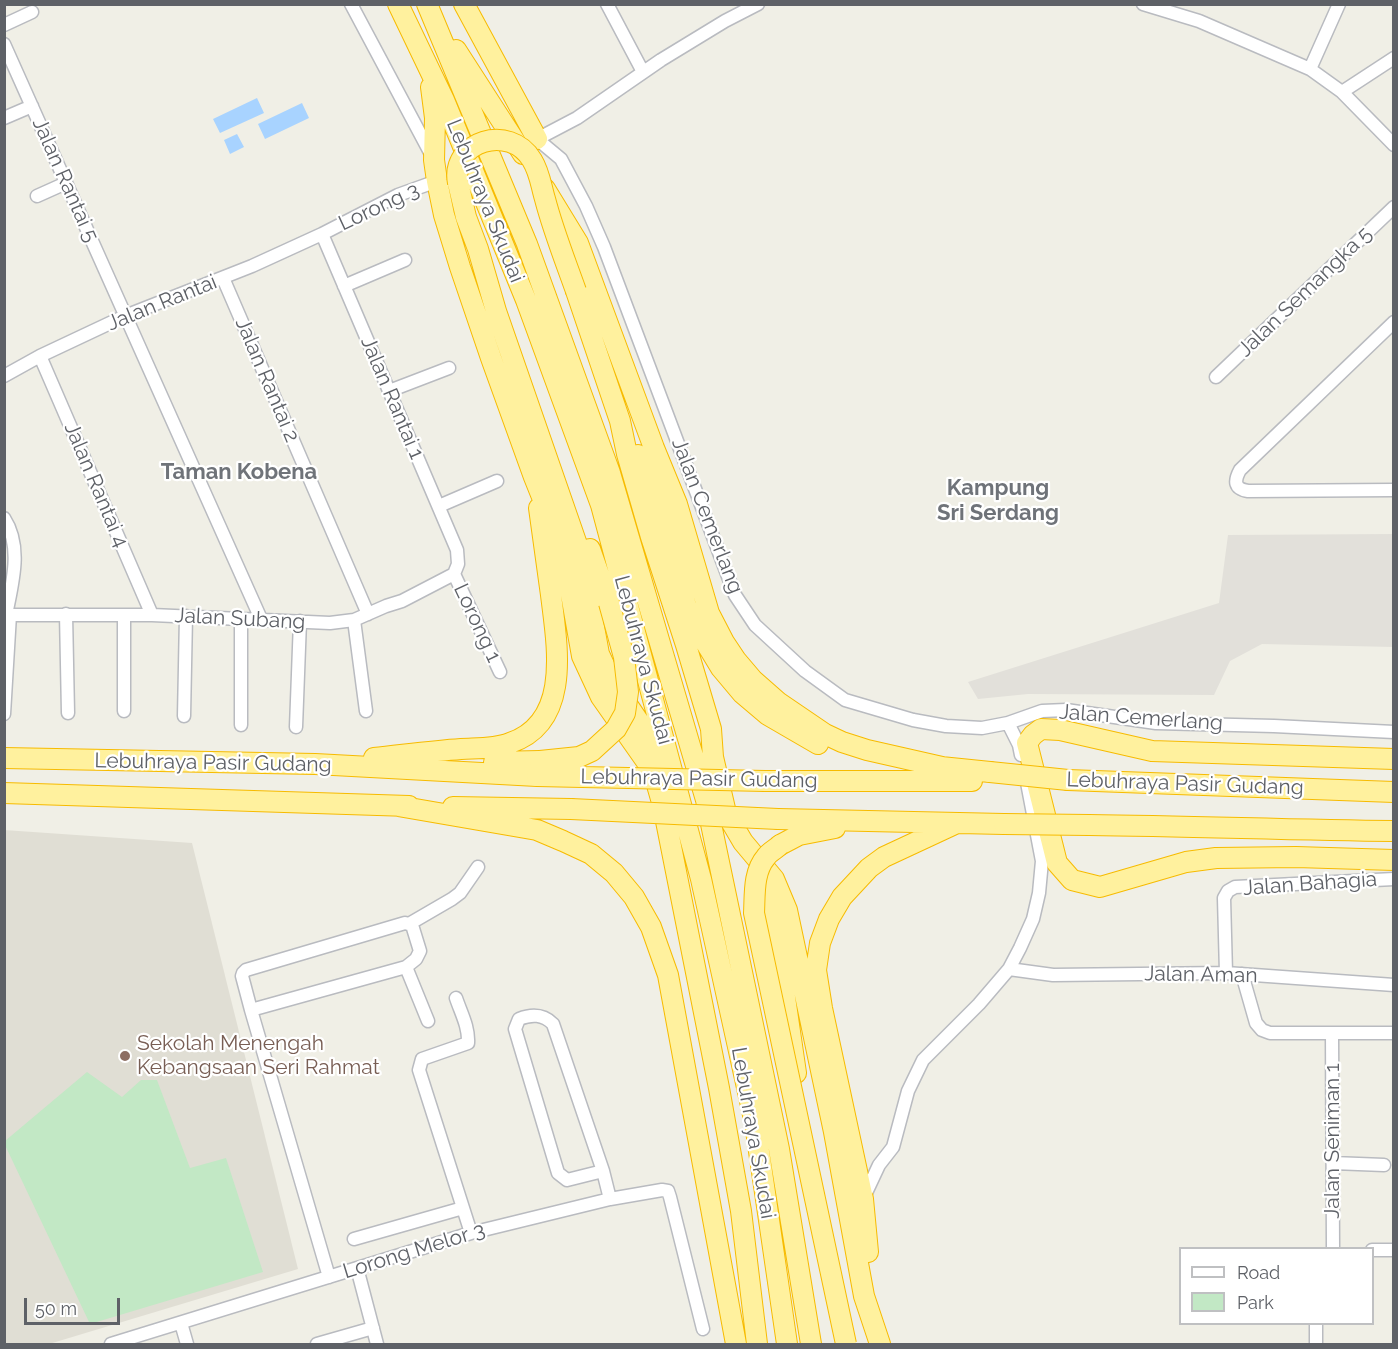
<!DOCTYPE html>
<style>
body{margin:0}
#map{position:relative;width:1398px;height:1349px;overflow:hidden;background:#f0efe6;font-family:Raleway,sans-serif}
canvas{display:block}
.frame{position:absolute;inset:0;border:6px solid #5e6167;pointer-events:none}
.legend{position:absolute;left:1179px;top:1247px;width:195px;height:78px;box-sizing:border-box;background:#fff;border:2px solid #bfc0c2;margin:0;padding:8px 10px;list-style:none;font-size:18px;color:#5e6167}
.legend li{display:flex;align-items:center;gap:12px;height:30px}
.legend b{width:30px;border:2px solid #bfc0c2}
.scale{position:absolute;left:24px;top:1298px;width:96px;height:27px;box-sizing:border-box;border:3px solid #5e6167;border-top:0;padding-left:8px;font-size:18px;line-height:21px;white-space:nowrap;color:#5e6167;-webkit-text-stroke:4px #fff;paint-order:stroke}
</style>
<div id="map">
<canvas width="1398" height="1349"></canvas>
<div class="frame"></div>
<ul class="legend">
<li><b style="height:8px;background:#fff"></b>Road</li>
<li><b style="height:16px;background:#c2e8c5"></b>Park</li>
</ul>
<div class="scale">50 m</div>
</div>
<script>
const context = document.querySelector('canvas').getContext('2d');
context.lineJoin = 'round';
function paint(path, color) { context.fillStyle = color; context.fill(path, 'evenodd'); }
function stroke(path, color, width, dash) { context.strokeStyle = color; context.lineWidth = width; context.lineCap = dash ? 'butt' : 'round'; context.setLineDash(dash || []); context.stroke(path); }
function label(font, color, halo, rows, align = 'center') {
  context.font = font + ' Raleway,sans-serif'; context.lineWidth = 4.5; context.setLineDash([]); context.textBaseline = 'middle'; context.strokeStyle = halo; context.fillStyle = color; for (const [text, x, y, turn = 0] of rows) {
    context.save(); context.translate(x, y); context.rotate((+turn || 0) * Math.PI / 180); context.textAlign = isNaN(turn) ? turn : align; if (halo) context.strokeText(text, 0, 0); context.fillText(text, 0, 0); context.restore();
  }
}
const industrial = new Path2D(`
 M1393,534V647L1262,644L1230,661L1214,695L1028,694L978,699L968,682L1219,603L1228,535Z`);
const education = new Path2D(`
 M4,830L192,843L298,1269L49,1344H5Z`);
const green = new Path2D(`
 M87,1072L122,1097L141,1080H157L190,1168L226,1158L263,1272L90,1324L4,1143L5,1141Z`);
const water = new Path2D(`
 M257,98L264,113L220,133L213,119Z
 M302,103L309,118L265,139L258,124Z
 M237,134L244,147L230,154L224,140Z`);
const minor = new Path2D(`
 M351,4L432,156
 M607,4L643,72
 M758,4L725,21L661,60L577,118L537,139L561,159L586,206L604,247L735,595L755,625L805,671L845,700L913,720L946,726L982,728L1008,723L1042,711L1066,710L1156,723L1274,726L1394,732
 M1143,4L1199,21L1310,69L1342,92L1394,145
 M4,25L32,12
 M4,44L261,619
 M1310,69L1339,4
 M1342,92L1394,58
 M4,118L32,106
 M37,196L66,183
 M223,278L368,614
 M344,286L405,260
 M1394,322L1240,470C1234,481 1234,489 1248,491L1394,490
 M40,356L152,615
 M4,376L40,356L125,316L252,266L322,234L398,195L437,181
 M1216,377L1394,207
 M389,391L449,368
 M439,506L497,481
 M4,518C23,547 12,584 6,615
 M454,574L500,672
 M66,614L68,713
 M4,615H152L330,623L354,620L386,606L402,601L454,574L458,564L457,550L322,234
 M124,615V711
 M354,620L366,711
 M4,714L10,615
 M184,716L186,616
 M1008,723L1019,745L1021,755
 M241,725V618
 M296,727L300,621
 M409,924L452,899L460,893L478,867
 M406,967L428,1021
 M1009,969L1053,975L1226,973L1394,985
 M1226,973L1224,898L1228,891L1235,887L1394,879
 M1242,974L1256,1023L1262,1030L1270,1033H1394
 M456,998C461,1013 469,1027 468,1043L422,1059L419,1070L471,1233
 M251,1010L406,967L416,959L420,951L412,925L405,923L246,970L243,973L242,976L251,1010L329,1277
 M1332,1033L1333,1248
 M1333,1163L1384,1165
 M603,1171L567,1180L558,1173L515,1029L519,1019C532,1014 543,1014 553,1024L603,1171L610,1199
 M864,1197L879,1165L893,1147L908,1091L923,1060L979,1004L1009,969L1020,948L1033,919L1039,893L1042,861L1025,772
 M354,1239L463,1208
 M1372,1250H1394
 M357,1268L377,1344
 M181,1323L187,1344
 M111,1344L471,1233L610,1199L662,1190L668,1191L670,1197L703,1329
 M317,1344L373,1328
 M1316,1344V1324`);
const trunk = new Path2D(`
 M398,4L444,100L526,300L601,505L701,879L755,1124L787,1344
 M427,4L527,244L610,473L706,800L779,1149L811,1344
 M464,4L537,139
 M456,50L523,154
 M431,87L435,118L434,160L437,181L444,215L460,267L491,358L534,477L556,532L571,594L582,656L601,697L653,771L663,806L719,1088L741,1211L757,1344
 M458,183L466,217L478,249L496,311L581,556L599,654L612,682L658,750L662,759
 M545,189L578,243L654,448L677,504L709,613L724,642L736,660L753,680L778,702L825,734L842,742L867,750L942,767
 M576,291L620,421L627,454L651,537L686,645L711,729L713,757L726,813L743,842L774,879L787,910L834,1132L864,1296L880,1344
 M638,455L657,499L686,606L701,635L721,668L742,693L768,715L818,744
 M590,549L609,603
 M4,758L315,764L537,776
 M374,758C403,755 432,751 461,749C477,748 495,749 510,743C572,722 557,645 551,595C547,566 543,537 539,508
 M1394,759L1152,751L1060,730L1041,729L1033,735L1027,743L1057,863L1072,880L1100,887L1186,862L1216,858L1296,857L1394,860
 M494,762L540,761
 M931,766L990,772
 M1068,780L1394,792
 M765,781H972
 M4,793L409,806
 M398,806L537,830L563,841L591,854L614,873L634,897L651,927L668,975L736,1344
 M453,807L571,809
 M778,819L1004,824
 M1089,825C1191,826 1292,830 1394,831
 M780,845L799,835L835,828
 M763,887L772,908L796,1073
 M868,1252L863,1199L822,1008L816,970L820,943L829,919L842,897L869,868L884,857L957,823`);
const trunkBridge = new Path2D(`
 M458,183C450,141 510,123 532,160C540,173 541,186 545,199C553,230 565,260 576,291
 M540,761L579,757L592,751L616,729L625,713L628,692L624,657L609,603
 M990,772L1068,780
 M537,776L765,781
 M571,809L778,819
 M1004,824L1089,825
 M780,845C776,849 769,852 766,857C753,872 755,895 754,913L846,1344`);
const markers = [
 [125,1056,6,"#8d6e63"]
];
const streetNames = [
 ["Jalan Rantai 5",65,180,66],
 ["Lebuhraya Skudai",485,201,68],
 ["Lorong 3",379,207,-25],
 ["Jalan Semangka 5",1305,292,-44],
 ["Jalan Rantai",162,303,-22],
 ["Jalan Rantai 2",267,380,67],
 ["Jalan Rantai 1",392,398,67],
 ["Jalan Rantai 4",96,485,67],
 ["Jalan Cemerlang",707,516,69],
 ["Jalan Subang",240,619,3],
 ["Lorong 1",477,623,65],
 ["Lebuhraya Skudai",643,660,75],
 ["Jalan Cemerlang",1141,718,4],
 ["Lebuhraya Pasir Gudang",213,763,1],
 ["Lebuhraya Pasir Gudang",699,779,1],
 ["Lebuhraya Pasir Gudang",1185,784,2],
 ["Jalan Bahagia",1310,884,-4],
 ["Jalan Aman",1201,975,1],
 ["Lebuhraya Skudai",753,1133,80],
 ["Jalan Seniman 1",1333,1141,-90],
 ["Lorong Melor 3",414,1251,-17]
];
const educationNames = [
 ["Sekolah Menengah",137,1044],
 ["Kebangsaan Seri Rahmat",137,1068]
];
const neighbourhoodNames = [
 ["Taman Kobena",239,472],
 ["Kampung",998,488],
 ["Sri Serdang",998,513]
];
paint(industrial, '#e2e0da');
paint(education, '#e0ded4');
paint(green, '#c2e8c5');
paint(water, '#a8d3ff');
stroke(minor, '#b9bbc0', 15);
stroke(trunk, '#f7bb00', 22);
stroke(minor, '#fff', 12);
stroke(trunk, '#fff19e', 20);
stroke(trunkBridge, '#f7bb00', 22, []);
stroke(trunkBridge, '#fff19e', 20);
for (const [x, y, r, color] of markers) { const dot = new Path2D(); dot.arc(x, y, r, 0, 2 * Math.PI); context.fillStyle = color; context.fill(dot); stroke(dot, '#fff', 2); }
label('21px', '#5e6167', '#fff', streetNames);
label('21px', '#785e54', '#fff', educationNames, 'left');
label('bold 22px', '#6f7379', '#fff', neighbourhoodNames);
</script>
